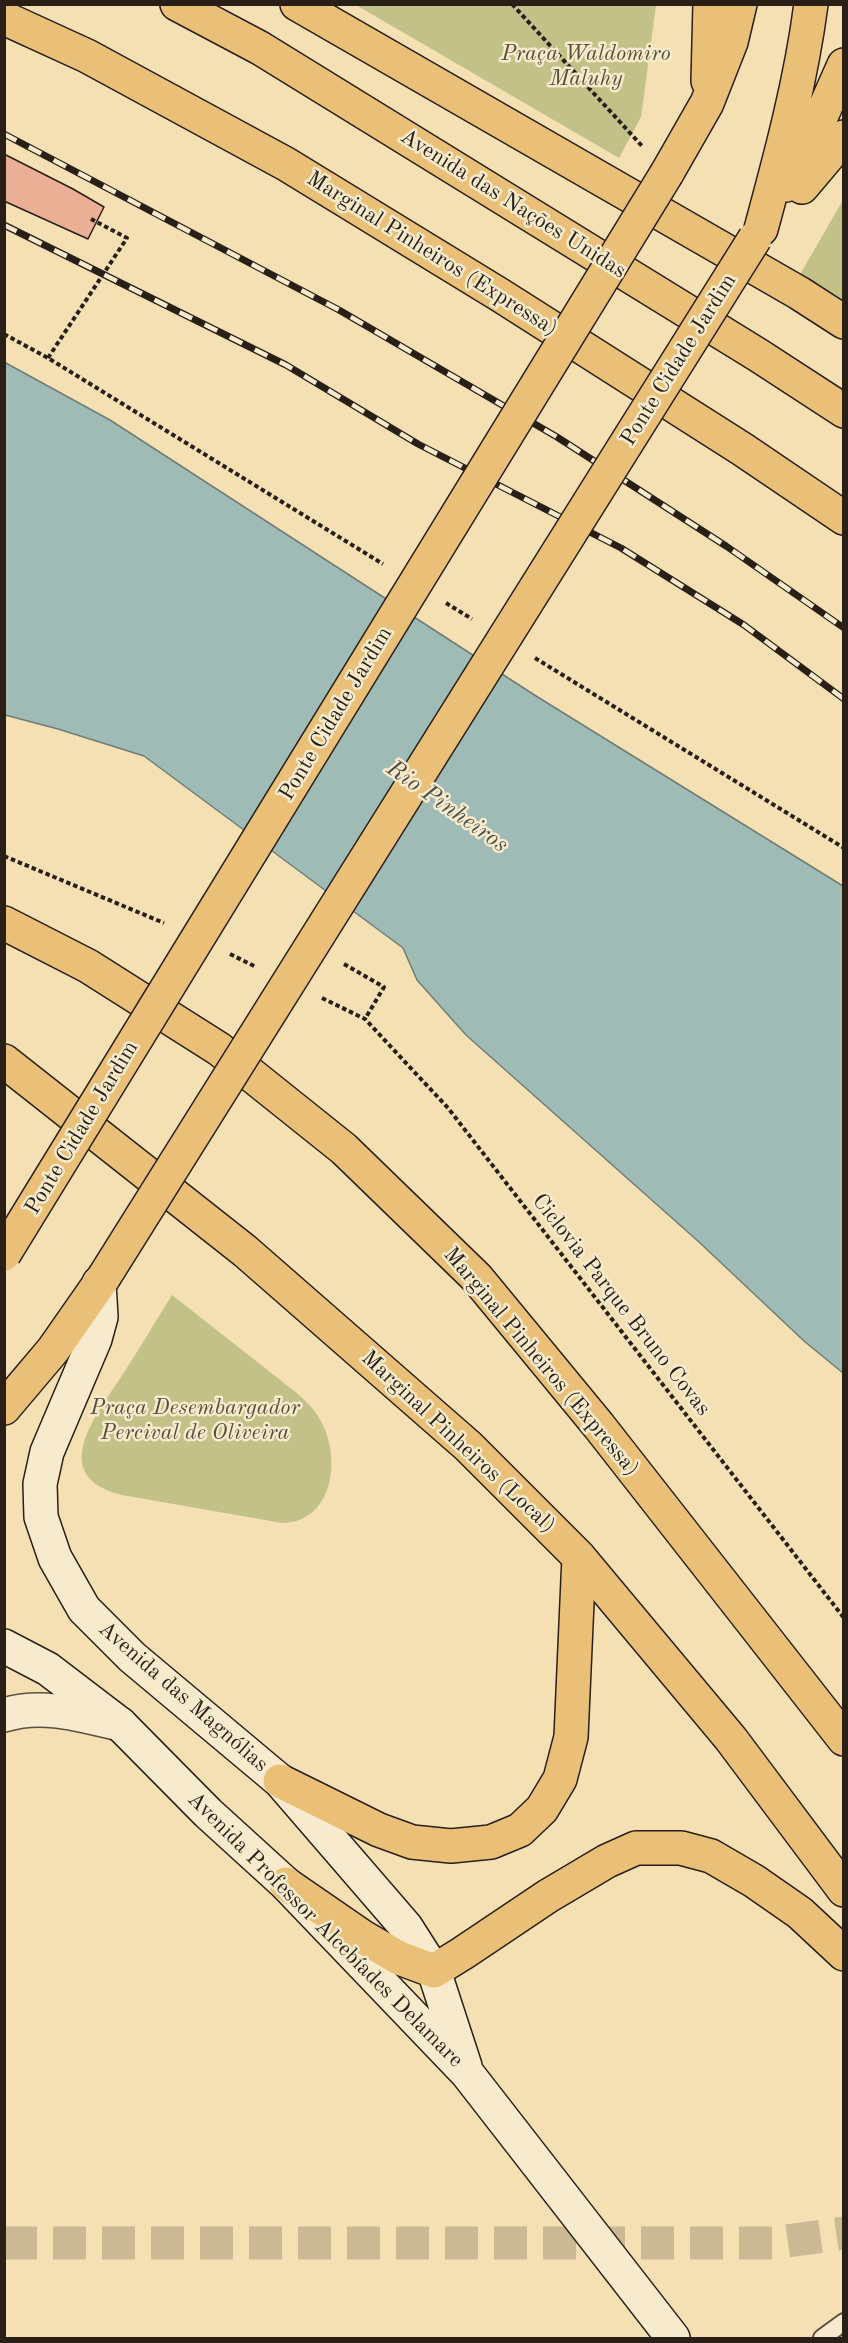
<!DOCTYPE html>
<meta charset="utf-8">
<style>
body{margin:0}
#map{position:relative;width:848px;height:2343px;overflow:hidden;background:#f4e0b2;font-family:"Old Standard TT",serif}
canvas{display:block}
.frame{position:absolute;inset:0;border:6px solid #291f17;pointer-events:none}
</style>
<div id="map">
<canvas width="848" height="2343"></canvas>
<div class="frame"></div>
</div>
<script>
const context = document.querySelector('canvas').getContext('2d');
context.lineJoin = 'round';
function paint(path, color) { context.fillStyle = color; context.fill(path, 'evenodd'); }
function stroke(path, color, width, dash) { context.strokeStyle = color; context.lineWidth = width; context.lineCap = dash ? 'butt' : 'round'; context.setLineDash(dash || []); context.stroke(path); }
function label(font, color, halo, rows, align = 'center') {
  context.font = font + ' "Old Standard TT",serif'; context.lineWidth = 5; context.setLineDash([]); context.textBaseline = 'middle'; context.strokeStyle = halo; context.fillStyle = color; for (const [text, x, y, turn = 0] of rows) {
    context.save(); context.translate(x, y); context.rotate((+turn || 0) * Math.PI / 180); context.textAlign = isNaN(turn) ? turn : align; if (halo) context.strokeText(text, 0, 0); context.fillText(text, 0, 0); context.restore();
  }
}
const green = new Path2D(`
 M356,5H656L641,117L619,158Z
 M843,200V305L798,278Z
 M172,1295L298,1394C307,1402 316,1411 322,1423C341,1460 333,1522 282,1523L122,1495C45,1476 98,1413 123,1374C140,1348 155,1322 172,1295Z`);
const water = new Path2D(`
 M4,362L110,420L536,696L843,886V1373L804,1341L699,1242L466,1035L417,980L403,948L144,756L58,729L5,715Z`);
const building = new Path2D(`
 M4,154L73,189L104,207L88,239L4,201Z`);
const highwayTunnel = new Path2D(`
 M4,2243H773L844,2233`);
const path = new Path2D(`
 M512,4L642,146
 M4,334L48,358L383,564
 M48,358L127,238L91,219
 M446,603L472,619
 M535,658L844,848
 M4,856L164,923
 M230,954L256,967
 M344,964L384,987L365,1019
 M322,998L365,1019L448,1108L844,1618`);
const lane = new Path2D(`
 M822,2338L844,2322`);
const street = new Path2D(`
 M4,1715C43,1703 81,1715 120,1724`);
const secondary = new Path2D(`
 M99,1283L101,1317L95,1339L47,1452L40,1484L41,1517L55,1558L84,1609L132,1657L280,1781L406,1927L434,1971L465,2066
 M4,1646L48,1669L120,1724L208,1813L286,1884L467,2073L673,2338`);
const highway = new Path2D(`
 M177,4L260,48L758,355L844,411
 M297,4L799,293L844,322
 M4,18L87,56L286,164L500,295L742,449L844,518
 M708,81L710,4
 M667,173L707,103L731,42L740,4
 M786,185L808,146L844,65
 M802,187L844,137
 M761,229C781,155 801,81 811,4
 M4,923L88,966L219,1049L344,1149L477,1278L599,1426L844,1739
 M4,1061L245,1251L468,1446L579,1557L731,1739L844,1890
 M4,1408L53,1350L104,1277
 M280,1781L379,1830L412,1842L451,1846L491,1842L520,1830L542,1809L560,1779L571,1737L579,1557
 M286,1884L363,1937L399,1958L434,1971L463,1953L548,1896L607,1861L636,1848H681L711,1856L754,1881L800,1913L844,1954`);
const rail = new Path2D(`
 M4,134L339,310L557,437L726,546L844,628
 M4,225L286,365L418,444L621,548L744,625L844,699`);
const highwayBridge = new Path2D(`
 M4,1254L667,173
 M104,1277L755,238`);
const parkNames = [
 ["Praça Waldomiro",586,54],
 ["Maluhy",586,79],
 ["Praça Desembargador",195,1408],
 ["Percival de Oliveira",195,1433]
];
const streetNames = [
 ["Avenida das Nações Unidas",513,204,32],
 ["Marginal Pinheiros (Expressa)",432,254,32],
 ["Ponte Cidade Jardim",679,360,-58],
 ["Ponte Cidade Jardim",336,714,-59],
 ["Ponte Cidade Jardim",82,1128,-59],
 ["Ciclovia Parque Bruno Covas",621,1305,52],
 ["Marginal Pinheiros (Expressa)",541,1362,50],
 ["Marginal Pinheiros (Local)",458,1442,43],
 ["Avenida das Magnólias",183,1697,41],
 ["Avenida Professor Alcebíades Delamare",325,1930,45]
];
const waterNames = [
 ["Rio Pinheiros",447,807,35]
];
paint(green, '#c1c188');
paint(water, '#9fbbb6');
stroke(water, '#707d76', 1.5);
paint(building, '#eaaf94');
stroke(building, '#291f17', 1.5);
stroke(highwayTunnel, '#cbb993', 33, [33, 16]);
stroke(lane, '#5c4f3e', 20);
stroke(street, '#5c4f3e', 36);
stroke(secondary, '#291f17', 36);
stroke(highway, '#291f17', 36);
stroke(path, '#291f17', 4, [4.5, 3]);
stroke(lane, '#f8ebcd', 16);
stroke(street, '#f8ebcd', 33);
stroke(secondary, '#f8ebcd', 33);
stroke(highway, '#eac079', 33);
stroke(rail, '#291f17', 7);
stroke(rail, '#f8ebcd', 4.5, [14]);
stroke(highwayBridge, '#291f17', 36, []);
stroke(highwayBridge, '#eac079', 33);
label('italic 22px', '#575039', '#f8ebcd', parkNames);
label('22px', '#291f17', '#f8ebcd', streetNames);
label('italic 24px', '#4c4e47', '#f8ebcd', waterNames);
</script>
